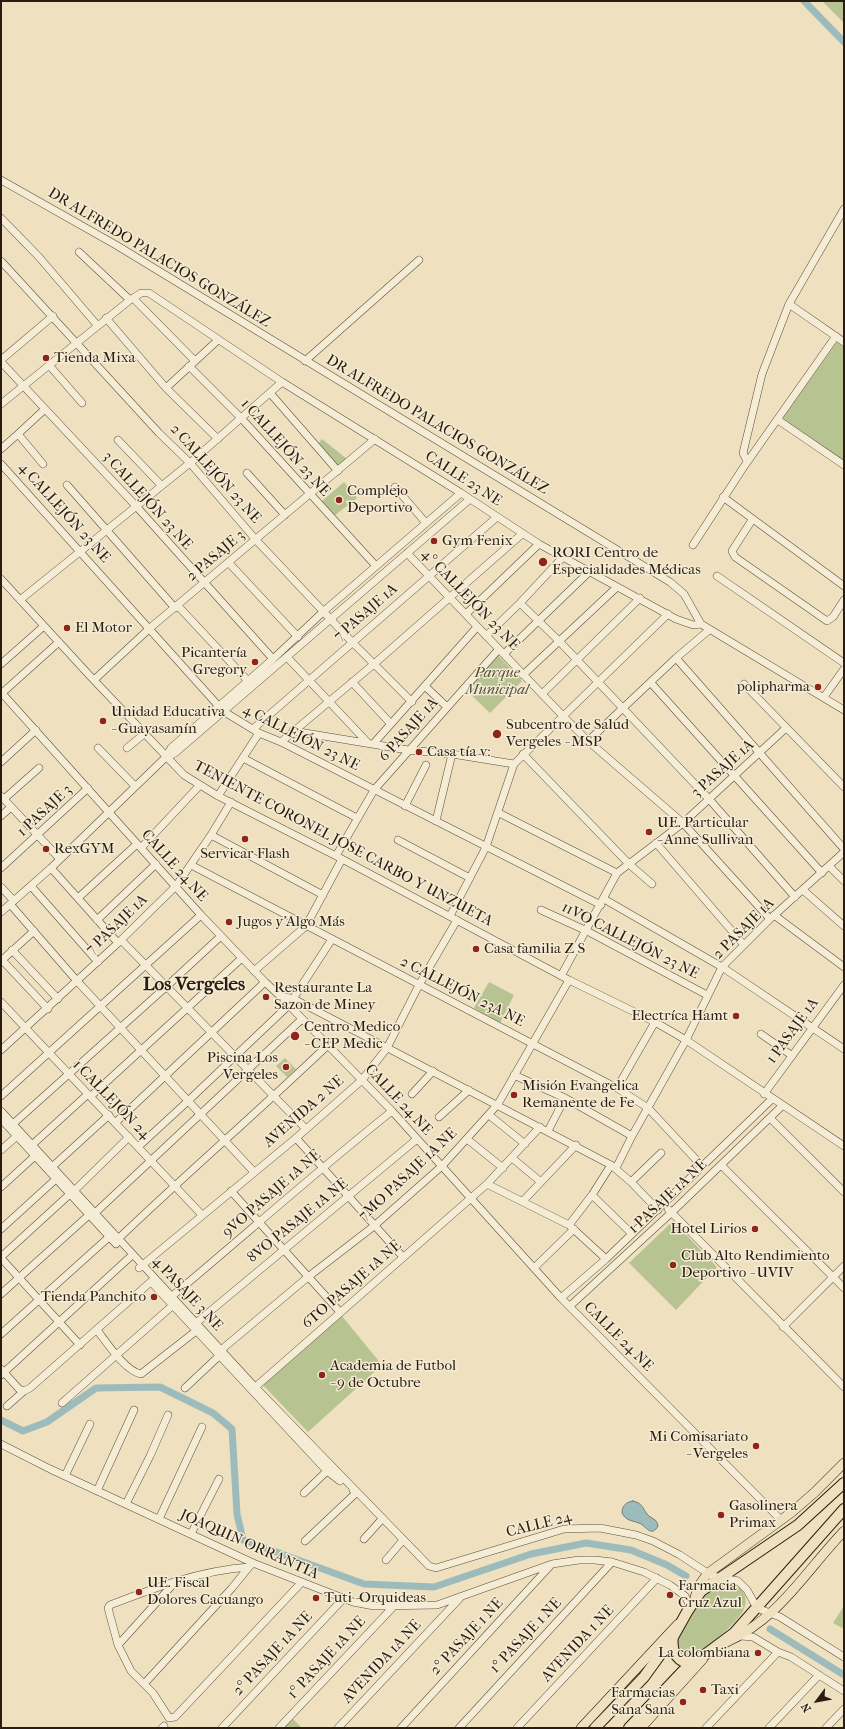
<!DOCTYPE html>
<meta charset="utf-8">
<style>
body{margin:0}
#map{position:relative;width:845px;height:1729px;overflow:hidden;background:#efe1bf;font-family:"IM FELL French Canon",serif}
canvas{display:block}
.frame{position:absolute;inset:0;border:2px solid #2a1c11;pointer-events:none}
.north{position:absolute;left:797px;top:1681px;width:40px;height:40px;-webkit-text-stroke:3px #f5ecd5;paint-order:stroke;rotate:238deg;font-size:11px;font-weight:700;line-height:16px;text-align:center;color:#2a1c11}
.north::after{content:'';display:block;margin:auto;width:14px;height:18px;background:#2a1c11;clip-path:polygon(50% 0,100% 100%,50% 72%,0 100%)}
</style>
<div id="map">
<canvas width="845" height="1729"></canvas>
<div class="frame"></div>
<div class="north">N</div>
</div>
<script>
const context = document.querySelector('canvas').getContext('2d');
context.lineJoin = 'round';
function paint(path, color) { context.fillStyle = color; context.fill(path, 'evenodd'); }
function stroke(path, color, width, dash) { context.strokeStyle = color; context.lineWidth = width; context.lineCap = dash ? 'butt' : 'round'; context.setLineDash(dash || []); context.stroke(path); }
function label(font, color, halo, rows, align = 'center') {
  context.font = font + ' "IM FELL French Canon",serif'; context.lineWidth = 3; context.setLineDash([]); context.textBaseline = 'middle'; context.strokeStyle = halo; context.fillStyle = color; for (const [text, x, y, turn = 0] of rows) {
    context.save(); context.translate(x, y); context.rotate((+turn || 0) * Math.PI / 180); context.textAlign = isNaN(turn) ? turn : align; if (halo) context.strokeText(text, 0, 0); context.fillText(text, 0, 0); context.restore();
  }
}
const green = new Path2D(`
 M822,1H844V23Z
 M837,342L844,347V464L782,419Z
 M322,439L347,459L338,468L317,445Z
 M344,482L357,498L334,516L321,502Z
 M498,655L522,681L490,713L466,690Z
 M489,982L514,995L500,1023L474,1008Z
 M285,1058L296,1069L287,1077L276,1066Z
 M673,1221L717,1267L676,1310L629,1263Z
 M342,1316L382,1365L308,1432L262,1384Z
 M724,1582C731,1582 736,1584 741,1589C746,1595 747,1602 744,1609C740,1621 697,1659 685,1657L677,1649V1638L701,1599L719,1583Z
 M844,1606V1629L833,1623Z
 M293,1719L302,1728H284Z`);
const water = new Path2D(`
 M633,1501C642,1503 642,1507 647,1514C651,1519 657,1518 658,1526C652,1537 647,1528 641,1524C633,1520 627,1522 622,1513C622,1506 626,1502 633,1501Z`);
const canal = new Path2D(`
 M804,1L844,42
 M1,1420L23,1431L47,1422L96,1388L160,1387L213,1413L232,1429L237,1514L243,1540L364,1584L434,1587L531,1554L586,1543L631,1550L667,1565L686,1576
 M770,1629L844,1675`);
const minor = new Path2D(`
 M1,180L116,245L670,582L684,594L701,624L844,710
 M1,218L39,257L97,325
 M79,252L130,300
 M1,261L159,433L190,463L256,540L352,642L412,702
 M133,298L195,361
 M789,304L844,342
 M106,318L166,388L218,439
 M1,360L53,316
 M305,361L419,260
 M1,362L136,506L273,659
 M49,365L82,403
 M189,366L242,419L376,566
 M166,388L218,340
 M270,393L338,471
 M1,404L130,300L141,293H149L282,382L461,493L539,544L676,619L693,625L701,624
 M778,420L844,465
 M118,440L161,485
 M1,449L18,434
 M747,461L743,453L756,399L762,374L789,304L844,209
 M1,464L223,711L259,733L281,742L601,905
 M43,464L18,434L45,409
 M247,473L285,515
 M67,485L175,608
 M395,487L426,523
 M723,497L844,586
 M752,520L732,551L735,557L827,621L833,617L844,600
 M693,545L743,468L836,336
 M407,553L563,716L588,741L683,823L770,919
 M229,563L298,637
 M717,576L844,663
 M1,579L90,676L184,775L218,796L342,859L569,980L655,1022L686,1040L844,1146
 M20,600L190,463L282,382
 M520,603L560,642L709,799L795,897
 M178,606L248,681
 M466,614L539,544
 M486,636L520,603L563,557
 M504,654L590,571
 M287,657L368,743
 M676,658L844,849
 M1,664L44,626
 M523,675L617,587
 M94,680L150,628L375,439
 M352,682L391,724
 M651,683L822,873
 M744,684L844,787
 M426,687L447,707
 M1,692L201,915L265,982L280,996L392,1111L561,1298L781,1520
 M1,694L59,642
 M542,694L640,598
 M824,697L844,669
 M253,729L497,517
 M293,731L408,750L452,754L514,764
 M588,741L676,658L709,630
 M281,742L374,664L522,534
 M374,743L477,627
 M98,748L135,786
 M127,748L144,734
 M523,754L629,864L652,884
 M166,757L171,748L273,659L324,611L461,493
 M243,758L357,818
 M1,762L36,730
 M1,796L60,859
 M218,796L259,733
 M4,799L39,768
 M405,806L426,765
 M499,813L617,873
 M1,816L11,807
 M436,821L452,754
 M211,835L323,895
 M398,840L470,878
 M656,843L744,945
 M141,848L200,785
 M336,856L374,790L499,649
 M191,865L617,1088L648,1108L702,1166
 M829,866L844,881
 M1,868L88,788
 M51,868L118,943
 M31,886L98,962
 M1,887L14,901
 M803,890L844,926
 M78,898L137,844
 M604,899L722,967L844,1049
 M10,904L77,981L254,1172
 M541,910L587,931L707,995
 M1,912L51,868L165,758L175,753L470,499
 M774,915L844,967
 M450,916L486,847L514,764L668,614
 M97,920L156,864
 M121,940L306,1129
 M12,950L58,999
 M2,960L48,1009
 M1,961L34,931
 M254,971L306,926L342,859
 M561,976L617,873L683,823L786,728
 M281,996L294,999L611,1165L631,1182L658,1210
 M1,1002L202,1215
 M761,1034L791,1055
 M1,1050L118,943L176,886L211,835L231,802
 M514,1075L565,1098L632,1136
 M617,1088L655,1022
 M412,1094L433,1071
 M764,1094L844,985
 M1,1096L201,915
 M91,1096L242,958
 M1,1111L255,1387L429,1566L436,1568L564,1529L600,1528L636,1535L653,1541L680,1555L712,1576L738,1581L747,1590L757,1608L780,1617L844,1657
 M489,1115L525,1144
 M439,1117L469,1090
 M770,1118L844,1192
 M1,1119L116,1244
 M115,1123L265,982
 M13,1124L167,986L221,936
 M548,1131L565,1098
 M296,1138L403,1257
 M467,1139L503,1168
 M32,1145L88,1094
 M138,1147L188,1101L289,1005L332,939
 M1,1150L17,1136
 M512,1158L541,1182
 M721,1165L844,1288
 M52,1167L109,1115
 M616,1168L632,1136L686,1040L722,967L770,919L844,852
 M631,1182L661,1153
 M487,1184L540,1127
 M1,1187L35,1156
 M74,1191L129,1137
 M231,1191L340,1312
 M592,1195L632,1234
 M523,1201L576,1145
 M668,1209L844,1387
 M95,1213L302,1019
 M569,1225L592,1195L611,1165
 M1,1229L56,1179
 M118,1239C187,1173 259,1111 328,1045
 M1,1257L70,1194
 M1,1258L80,1345
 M139,1268L296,1138L362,1080L387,1048L419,985L457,920
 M534,1268L574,1229
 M153,1284L327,1471L340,1481
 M1,1294L89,1215
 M171,1297C245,1235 317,1171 392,1111
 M561,1298L606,1259L772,1099
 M570,1306L671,1213L782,1106
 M196,1323L417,1139
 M783,1327L844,1266
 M97,1330C107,1343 125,1371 141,1374L196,1331
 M1,1334L109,1237
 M221,1350L308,1277L374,1226L442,1166L498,1104L569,980
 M1,1369L19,1389L24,1391L30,1388L154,1279
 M1,1375L129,1258
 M185,1388L219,1356
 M252,1390L487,1184L569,1225L606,1259
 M62,1403L172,1306
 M7,1406L24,1391
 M1,1444L50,1469L253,1563L353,1602L374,1606L437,1605L552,1564L579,1560H595L612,1562L644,1572L670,1585L685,1596L689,1604L687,1610
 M65,1476L90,1424
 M97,1491L134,1410
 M304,1493L327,1471
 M126,1504L150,1456L168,1415
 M159,1519L202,1427
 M191,1534L219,1479
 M364,1539L382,1519
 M305,1541L356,1493L353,1490
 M386,1560L403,1540
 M253,1563L249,1567C198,1571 157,1587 110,1605L108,1608L118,1645L131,1671L153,1693L169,1718L175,1717L301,1583
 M741,1636L753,1637L778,1652L791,1657L844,1691
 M118,1645L176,1581
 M144,1684L232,1588L249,1567
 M162,1728L164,1726
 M222,1728L343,1599
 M279,1728L394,1606
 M338,1728L460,1598
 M401,1728L550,1566
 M459,1728L612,1562
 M517,1728L657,1578
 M706,1728L778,1652
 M769,1728L819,1675
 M826,1728L844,1709`);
const major = new Path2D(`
 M695,1597L700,1584L707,1574L792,1512L815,1492L844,1463
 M725,1643C780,1618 804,1573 844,1531
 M581,1728L678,1624
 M641,1728L703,1659`);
const highway = new Path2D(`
 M673,1637C671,1649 675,1659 687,1663L697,1661
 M595,1728L644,1677L673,1637L687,1612L701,1591L798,1525L844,1483
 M629,1728L683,1671L734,1633L844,1509`);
const markers = [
 [46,358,4,"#8f2418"],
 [339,500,4,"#8f2418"],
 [434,541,4,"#8f2418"],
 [543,562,5,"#8f2418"],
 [67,628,4,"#8f2418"],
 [255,662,4,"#8f2418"],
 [818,687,4,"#8f2418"],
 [103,721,4,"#8f2418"],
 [497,734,5,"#8f2418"],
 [419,752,4,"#8f2418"],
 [649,832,4,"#8f2418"],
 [245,839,4,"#8f2418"],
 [46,849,4,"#8f2418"],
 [229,922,4,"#8f2418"],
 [476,949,4,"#8f2418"],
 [266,997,4,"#8f2418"],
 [736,1016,4,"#8f2418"],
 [295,1036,5,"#8f2418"],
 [286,1067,4,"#8f2418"],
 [514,1095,4,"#8f2418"],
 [755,1229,4,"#8f2418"],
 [673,1265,4,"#8f2418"],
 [154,1297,4,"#8f2418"],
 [322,1375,4,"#8f2418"],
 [756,1446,4,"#8f2418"],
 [721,1515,4,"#8f2418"],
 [139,1592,4,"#8f2418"],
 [670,1595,4,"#8f2418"],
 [316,1598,4,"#8f2418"],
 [758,1653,4,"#8f2418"],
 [703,1690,4,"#8f2418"],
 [683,1702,4,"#8f2418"]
];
const streetNames = [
 ["DR ALFREDO PALACIOS GONZÁLEZ",159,258,31],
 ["DR ALFREDO PALACIOS GONZÁLEZ",437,425,31],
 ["1 CALLEJÓN 23 NE",285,448,48],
 ["2 CALLEJÓN 23 NE",215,474,48],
 ["CALLE 23 NE",463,479,33],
 ["3 CALLEJÓN 23 NE",147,501,48],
 ["4 CALLEJÓN 23 NE",64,513,48],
 ["2 PASAJE 3",216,556,-40],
 ["4° CALLEJÓN 23 NE",470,600,46],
 ["7 PASAJE 1A",366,613,-41],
 ["6 PASAJE 1A",409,730,-48],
 ["4 CALLEJÓN 23 NE",301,738,27],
 ["3 PASAJE 1A",723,769,-42],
 ["1 PASAJE 3",45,811,-43],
 ["TENIENTE CORONEL JOSE CARBO Y UNZUETA",343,844,28],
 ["CALLE 24 NE",174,866,48],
 ["7 PASAJE 1A",117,925,-44],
 ["2 PASAJE 1A",744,929,-45],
 ["11VO CALLEJÓN 23 NE",630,941,27],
 ["2 CALLEJÓN 23A NE",462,992,27],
 ["1 PASAJE 1A",793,1031,-54],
 ["1 CALLEJÓN 24",111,1100,46],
 ["CALLE 24 NE",398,1100,47],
 ["AVENIDA 2 NE",304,1112,-41],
 ["7MO PASAJE 1A NE",408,1175,-43],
 ["9VO PASAJE 1A NE",272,1194,-41],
 ["1 PASAJE 1A NE",668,1197,-43],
 ["8VO PASAJE 1A NE",298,1221,-39],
 ["6TO PASAJE 1A NE",352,1285,-41],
 ["4 PASAJE 3 NE",187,1294,47],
 ["CALLE 24 NE",618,1337,45],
 ["CALLE 24",539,1525,-14],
 ["JOAQUIN ORRANTIA",249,1545,24],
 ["1° PASAJE 1 NE",526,1636,-47],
 ["2° PASAJE 1 NE",467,1637,-47],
 ["AVENIDA 1 NE",578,1644,-47],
 ["2° PASAJE 1A NE",273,1654,-47],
 ["1° PASAJE 1A NE",327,1658,-47],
 ["AVENIDA 1A NE",382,1662,-47]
];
const poiNames = [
 ["Tienda Mixa",54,358],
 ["Complejo",347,491],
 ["Deportivo",347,508],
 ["Gym Fenix",442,541],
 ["RORI Centro de",552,553],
 ["Especialidades Médicas",552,570],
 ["El Motor",75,628],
 ["Picantería",247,653,"right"],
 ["Gregory",247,670,"right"],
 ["polipharma",810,687,"right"],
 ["Unidad Educativa",111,712],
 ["- Guayasamín",111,729],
 ["Subcentro de Salud",506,725],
 ["Vergeles - MSP",506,742],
 ["Casa tía v:",427,752],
 ["UE. Particular",657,823],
 ["- Anne Sullivan",657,840],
 ["RexGYM",54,849],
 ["Servicar Flash",245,854,"center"],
 ["Jugos y'Algo Más",237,922],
 ["Casa familia Z S",484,949],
 ["Restaurante La",274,988],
 ["Sazon de Miney",274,1005],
 ["Electríca Hamt",728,1016,"right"],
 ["Centro Medico",304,1027],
 ["- CEP Medic",304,1044],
 ["Piscina Los",278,1058,"right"],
 ["Vergeles",278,1075,"right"],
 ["Misión Evangelica",522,1086],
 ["Remanente de Fe",522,1103],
 ["Hotel Lirios",747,1229,"right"],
 ["Club Alto Rendimiento",681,1256],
 ["Deportivo - UVIV",681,1273],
 ["Tienda Panchito",146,1297,"right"],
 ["Academia de Futbol",330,1366],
 ["- 9 de Octubre",330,1383],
 ["Mi Comisariato",748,1437,"right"],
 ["- Vergeles",748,1454,"right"],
 ["Gasolinera",729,1506],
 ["Primax",729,1523],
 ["UE. Fiscal",147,1583],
 ["Dolores Cacuango",147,1600],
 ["Farmacia",678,1586],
 ["Cruz Azul",678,1603],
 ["Tuti -Orquideas",324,1598],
 ["La colombiana",750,1653,"right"],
 ["Taxi",711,1690],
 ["Farmacias",675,1693,"right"],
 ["Sana Sana",675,1710,"right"]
];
const parkNames = [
 ["Parque",497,673],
 ["Municipal",497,690]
];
const districtNames = [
 ["Los Vergeles",194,985]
];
paint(green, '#b8c392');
paint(water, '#9dbbbb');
stroke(water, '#6f7b77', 1);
stroke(canal, '#9dbbbb', 7);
stroke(minor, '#5b4d3c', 8);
stroke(major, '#2a1c11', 10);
stroke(highway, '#2a1c11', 12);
stroke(minor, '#f5ecd5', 7);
stroke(major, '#efe1bf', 9);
stroke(highway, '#efe1bf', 10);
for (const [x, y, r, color] of markers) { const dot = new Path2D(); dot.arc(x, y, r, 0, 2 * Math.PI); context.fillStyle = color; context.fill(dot); stroke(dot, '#f5ecd5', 1.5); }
label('15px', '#2a1c11', '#f5ecd5', streetNames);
label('15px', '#2a1c11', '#f5ecd5', poiNames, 'left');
label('italic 15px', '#554e38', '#f5ecd5', parkNames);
label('bold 19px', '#2a1c11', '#f5ecd5', districtNames);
</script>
